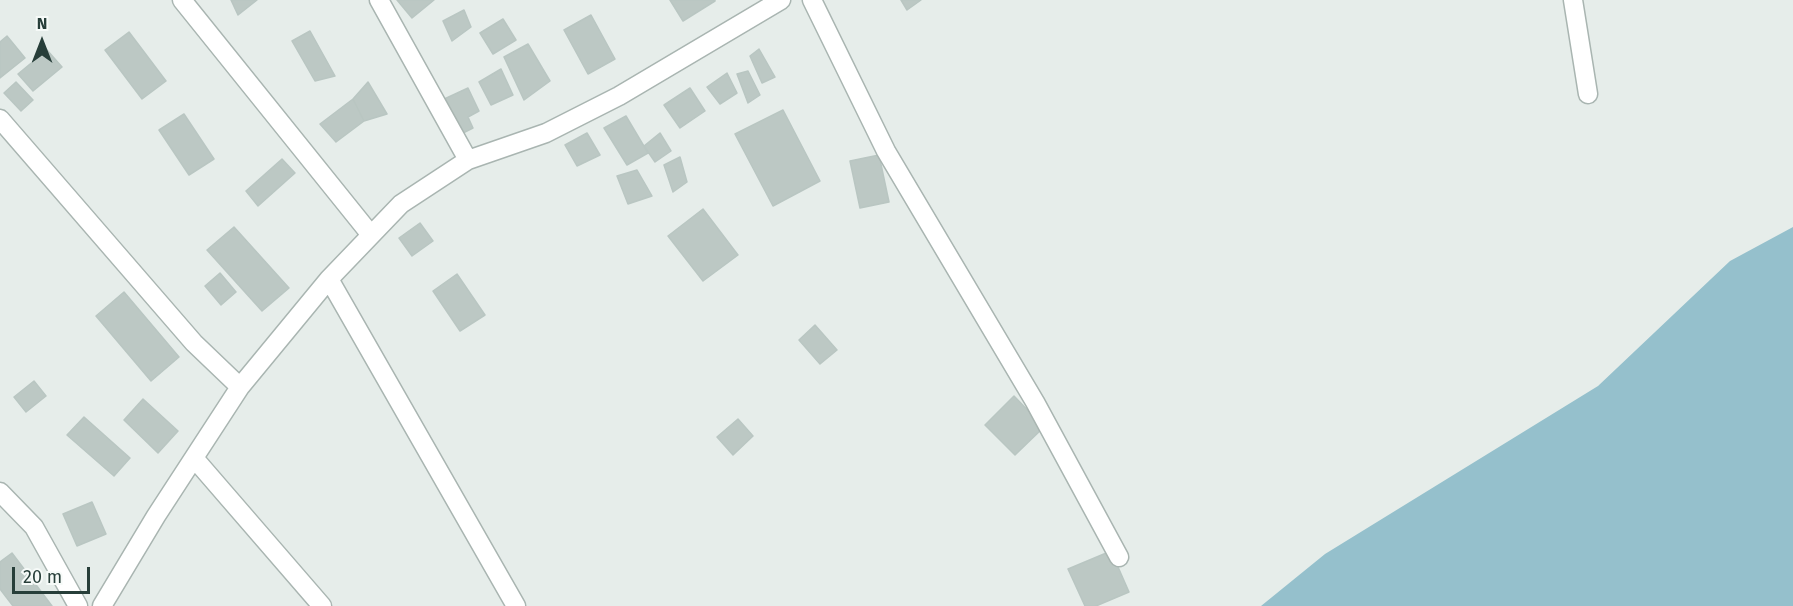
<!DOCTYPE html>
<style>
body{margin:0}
#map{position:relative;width:1793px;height:606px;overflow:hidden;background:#e6edea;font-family:"Fira Sans",sans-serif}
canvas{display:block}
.north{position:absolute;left:12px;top:12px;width:60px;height:60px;-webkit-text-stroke:4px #f6faf8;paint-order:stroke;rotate:0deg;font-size:16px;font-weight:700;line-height:24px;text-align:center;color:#273e39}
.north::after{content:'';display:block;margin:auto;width:21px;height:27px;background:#273e39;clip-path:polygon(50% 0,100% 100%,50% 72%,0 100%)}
.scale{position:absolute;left:12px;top:567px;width:78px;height:27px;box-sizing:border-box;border:3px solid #273e39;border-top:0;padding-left:8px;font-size:18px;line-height:21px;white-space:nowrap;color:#273e39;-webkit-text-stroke:4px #f6faf8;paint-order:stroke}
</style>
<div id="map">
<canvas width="1793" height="606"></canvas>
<div class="north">N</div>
<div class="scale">20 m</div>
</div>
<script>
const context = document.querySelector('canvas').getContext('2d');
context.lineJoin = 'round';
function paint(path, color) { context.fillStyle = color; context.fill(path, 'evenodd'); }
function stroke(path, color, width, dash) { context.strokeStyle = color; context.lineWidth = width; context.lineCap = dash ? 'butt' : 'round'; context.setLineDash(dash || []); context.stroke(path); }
const water = new Path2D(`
 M1793,227V606H1261L1325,554L1598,386L1730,261Z`);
const building = new Path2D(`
 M231,0H257L238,15Z
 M397,0H434L412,18Z
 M670,0H715V1L683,21Z
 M901,0H921L907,10Z
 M464,10L471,27L452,41L443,21Z
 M591,15L615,59L588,74L564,30Z
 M503,19L516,40L493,54L480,33Z
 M310,31L335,76L315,81L292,41Z
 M129,32L166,81L142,99L105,50Z
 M7,36L25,58L0,78V42Z
 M528,44L550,81L524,100L504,57Z
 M759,49L775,77L762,83L750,56Z
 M47,50L62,67L33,91L18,74Z
 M501,69L513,95L491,105L479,82Z
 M748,71L760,95L748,103L737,74Z
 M727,73L737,93L720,104L707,87Z
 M16,82L33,100L21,111L4,93Z
 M368,82L387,114L364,121L353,99Z
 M468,88L479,111L468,117L473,128L457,136L440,101Z
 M690,88L705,111L680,128L664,105Z
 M353,99L364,121L336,142L320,124Z
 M783,110L820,181L773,206L735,134Z
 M184,114L214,159L189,175L159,130Z
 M626,116L648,153L627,165L604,128Z
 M587,133L600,155L577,166L565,145Z
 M660,133L671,151L655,162L644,146Z
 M879,155L889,202L860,208L850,161Z
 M680,157L687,182L673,192L664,165Z
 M282,159L295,173L258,206L246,191Z
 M637,170L652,196L628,204L617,176Z
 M703,209L738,255L703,281L668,236Z
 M420,223L433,241L412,256L399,238Z
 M234,227L289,288L262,311L207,250Z
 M220,273L236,292L221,305L205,286Z
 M457,274L485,315L460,331L433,291Z
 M124,292L179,357L151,381L96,316Z
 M815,325L837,350L820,364L799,340Z
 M34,381L46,396L26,412L14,397Z
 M1014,396L1044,427L1015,455L985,425Z
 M143,399L178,431L158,453L124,420Z
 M84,417L130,458L114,476L67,435Z
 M738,419L753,436L733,455L717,437Z
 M92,502L106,534L77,546L63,514Z
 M1111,551L1129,592L1096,606H1085L1068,569Z
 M12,553L52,606H13L0,589V562Z`);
const minor = new Path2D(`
 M182,0L371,235
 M379,0L468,160
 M812,0L886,151L1035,402L1119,557
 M1573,0L1588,94
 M0,119L194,343L240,387
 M329,279L516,606
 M194,458L322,606
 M0,492L34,527L78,606
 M102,606L156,516L240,387L329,279L401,204L468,160L546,133L619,96L781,0`);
paint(water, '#95c0cc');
paint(building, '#bcc8c4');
stroke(building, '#b9c6c2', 1.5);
stroke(minor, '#a9b5b1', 21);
stroke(minor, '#fff', 18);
</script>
